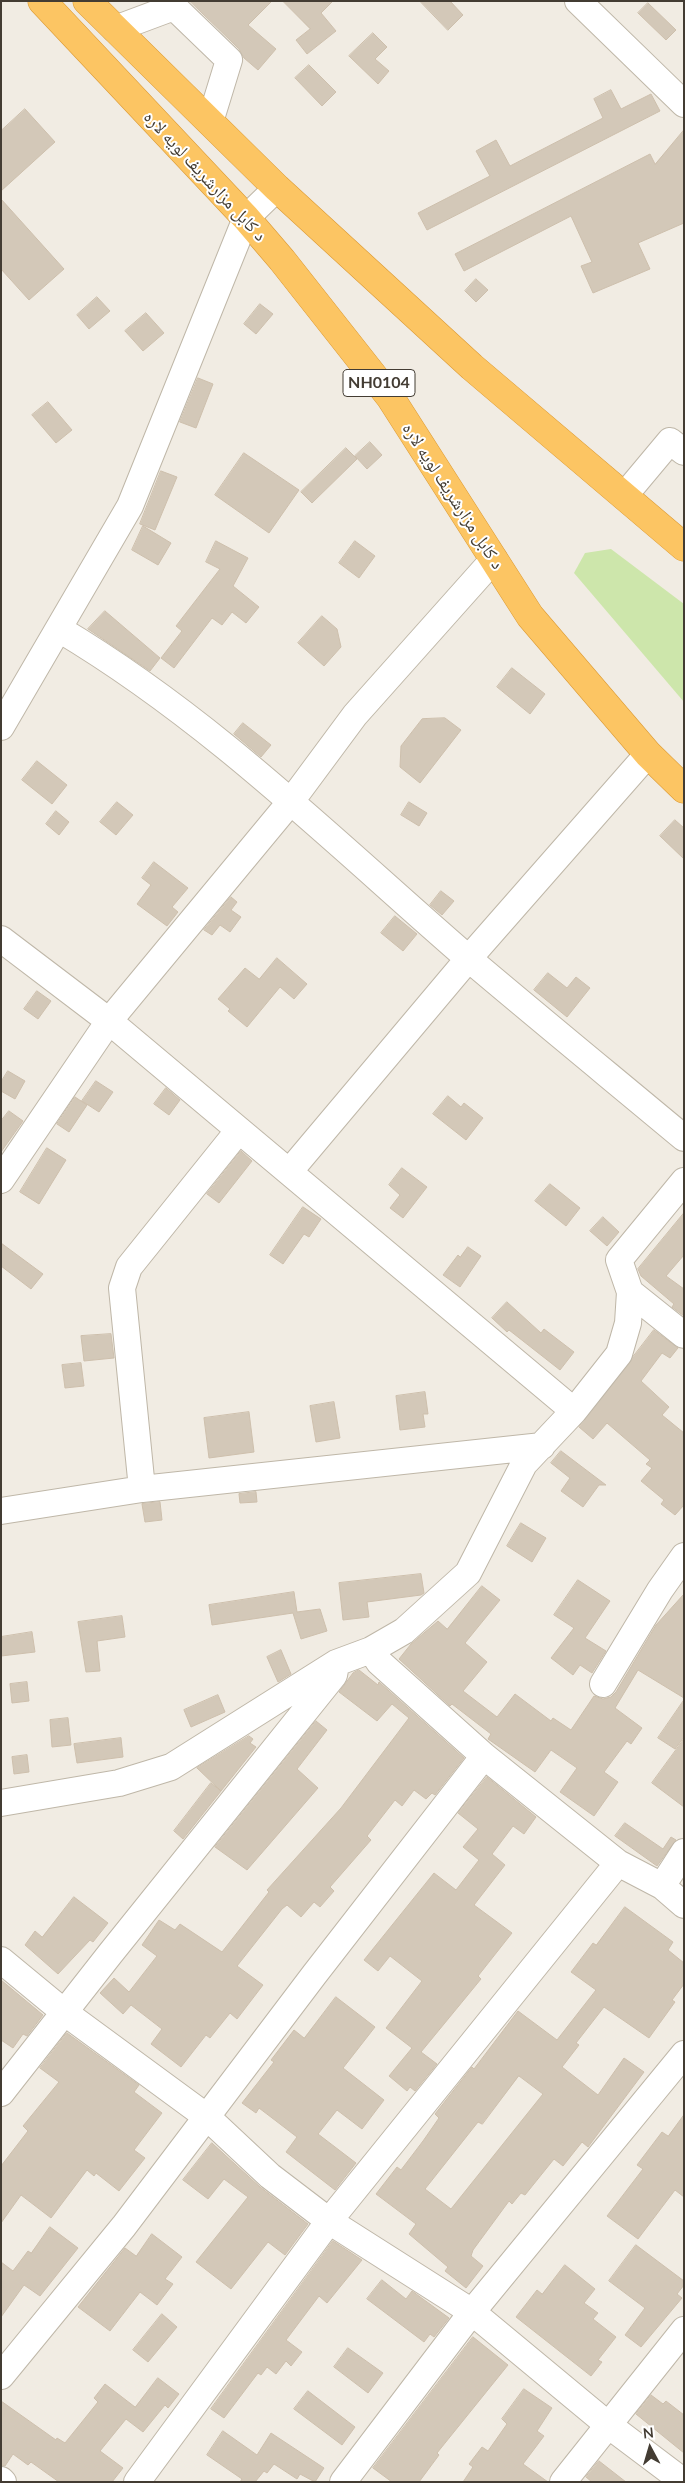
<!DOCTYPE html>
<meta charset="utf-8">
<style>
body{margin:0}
#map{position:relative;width:685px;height:2483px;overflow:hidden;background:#f1ece3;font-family:Lato,sans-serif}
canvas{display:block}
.frame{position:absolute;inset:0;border:2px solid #433c33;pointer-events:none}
.north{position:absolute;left:625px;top:2423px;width:50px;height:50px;-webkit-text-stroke:4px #fff;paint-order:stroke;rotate:354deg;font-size:14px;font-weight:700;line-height:20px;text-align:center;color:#433c33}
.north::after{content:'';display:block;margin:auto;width:18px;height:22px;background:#433c33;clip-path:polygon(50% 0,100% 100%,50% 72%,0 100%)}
</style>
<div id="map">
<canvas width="685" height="2483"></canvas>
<div class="frame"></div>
<div class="north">N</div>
</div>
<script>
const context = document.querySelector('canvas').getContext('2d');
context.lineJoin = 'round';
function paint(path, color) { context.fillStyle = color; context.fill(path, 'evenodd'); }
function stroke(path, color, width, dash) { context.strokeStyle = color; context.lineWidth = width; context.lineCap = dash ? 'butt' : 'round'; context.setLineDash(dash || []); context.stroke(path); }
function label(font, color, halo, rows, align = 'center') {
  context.font = font + ' Lato,"Noto Naskh Arabic",sans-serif'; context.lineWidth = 4; context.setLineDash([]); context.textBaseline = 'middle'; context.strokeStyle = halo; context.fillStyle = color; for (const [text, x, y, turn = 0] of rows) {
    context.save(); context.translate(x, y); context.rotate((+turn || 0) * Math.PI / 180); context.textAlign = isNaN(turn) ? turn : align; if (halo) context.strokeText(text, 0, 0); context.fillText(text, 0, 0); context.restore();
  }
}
const green = new Path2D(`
 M611,549L684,604V702L574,573L585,553Z`);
const building = new Path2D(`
 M190,1H272L248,25L276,49L258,70L244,58L239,49Z
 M283,1H333L321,13L336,31L307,54L296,40L310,29Z
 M420,1H450L463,15L448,30Z
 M648,3L676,30L666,40L638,13Z
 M373,33L387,47L375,59L389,71L378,84L349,56Z
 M309,65L336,92L322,106L295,78Z
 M611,90L621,109L651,94L660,111L427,230L418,213L490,176L476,151L496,140L510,166L603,118L594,99Z
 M25,109L55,142L1,191V131Z
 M684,130V223L638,243L650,269L593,293L581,266L592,262L571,216L464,271L455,254L650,154L655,164Z
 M1,199L64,269L29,300L1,269Z
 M476,279L488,290L476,302L465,291Z
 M97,297L110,311L89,329L77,315Z
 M260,304L273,314L256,334L244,324Z
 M146,313L164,333L143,351L125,331Z
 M198,378L213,384L196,428L180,422Z
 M48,402L72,430L56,443L32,415Z
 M370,442L382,455L367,469L355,456Z
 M346,448L357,459L312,503L301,492Z
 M244,453L299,490L269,533L215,495Z
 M161,471L177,477L155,530L140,524Z
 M143,526L171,543L158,565L132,550Z
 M216,541L248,558L233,586L259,607L246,623L232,612L222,625L212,618L174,668L161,658L182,631L176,626L220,569L206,562Z
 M355,541L375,556L359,578L339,563Z
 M105,611L160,658L150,671L88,629Z
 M322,616L337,629L341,647L324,666L298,643Z
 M512,668L545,694L530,714L497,687Z
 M445,718L461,730L420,783L400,767L401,746L422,719Z
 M243,723L271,745L261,757L234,734Z
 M37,761L67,785L52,804L22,780Z
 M117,802L133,815L116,835L100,822Z
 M409,802L427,813L419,826L401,815Z
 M56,811L69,822L59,835L46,824Z
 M675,820L684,828V859L660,836Z
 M154,862L188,888L172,907L178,912L167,926L137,904L151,885L142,878Z
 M441,891L454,901L442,915L430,905Z
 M231,897L237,902L231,910L241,917L230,932L220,925L212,935L204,930Z
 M395,916L417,934L403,951L381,933Z
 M277,958L307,984L294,999L280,987L247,1027L228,1011L230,1009L218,999L245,968L259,979Z
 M548,973L567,988L576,977L590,988L567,1017L534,990Z
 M37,991L51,1001L38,1019L24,1009Z
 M8,1071L25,1081L15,1099L1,1091V1082Z
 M96,1081L113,1092L99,1112L82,1101Z
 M166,1088L180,1100L169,1115L154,1104Z
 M448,1096L461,1107L464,1103L483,1118L466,1140L433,1114Z
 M75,1097L87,1105L69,1132L57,1124Z
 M9,1111L23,1121L1,1152V1121Z
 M47,1148L66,1160L39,1204L20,1192Z
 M241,1151L252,1161L219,1203L207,1194Z
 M402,1168L427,1187L403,1218L390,1208L400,1195L389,1185Z
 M550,1184L580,1208L566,1226L535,1201Z
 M303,1207L321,1219L309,1237L304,1234L283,1264L270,1255Z
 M684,1213V1255L666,1276L684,1289V1316L672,1307L674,1304L641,1276L638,1269Z
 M603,1217L619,1232L607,1246L590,1231Z
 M1,1243L43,1274L31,1289L1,1266Z
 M468,1247L481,1256L460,1287L443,1275L458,1255L460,1257Z
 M507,1302L541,1333L544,1329L574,1352L560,1370L509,1330L507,1332L492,1318Z
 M654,1330L678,1348L670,1358L662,1353L641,1381L669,1407L662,1415L684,1433V1505L675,1515L661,1504L664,1500L641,1481L652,1468L646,1464L650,1460L607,1423L593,1439L579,1427Z
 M111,1334L114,1358L84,1361L81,1336Z
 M81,1363L84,1386L65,1388L62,1365Z
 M425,1392L428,1414H423L425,1427L400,1430L396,1396Z
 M334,1402L340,1438L316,1442L310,1406Z
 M249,1412L254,1452L209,1458L204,1418Z
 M561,1451L606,1485H599L583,1507L561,1491L570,1478L551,1463Z
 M256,1492L257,1502L240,1503L239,1494Z
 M160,1502L162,1520L145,1522L142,1504Z
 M521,1523L546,1538L532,1562L507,1546Z
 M421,1574L424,1593L421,1595L367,1602L369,1617L343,1620L339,1583Z
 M578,1580L610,1601L585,1638L606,1651L592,1673L580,1665L573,1675L551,1658L574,1628L554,1615Z
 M482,1586L500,1600L465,1643L487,1662L463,1691L497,1717L515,1694L551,1721L553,1718L571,1730L594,1696L603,1699L611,1697L616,1692L656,1625L684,1594V1698L638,1670L615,1708L642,1728L631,1744L627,1741L604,1772L618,1782L594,1816L560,1792L577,1768L551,1750L535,1772L488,1739L491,1734L452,1704L450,1706L399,1659L411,1644L438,1621L447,1629Z
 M294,1592L297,1612L320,1609L327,1631L301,1639L293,1613L212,1625L209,1605Z
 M122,1616L125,1637L97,1641L100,1671L86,1672L78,1622Z
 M32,1632L35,1652L1,1656V1637Z
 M281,1650L291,1674L278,1682L267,1657Z
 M359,1670L378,1685L379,1682L464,1758L435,1795L432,1793L426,1799L414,1790L402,1806L395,1800L367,1836L371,1840L330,1887L334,1891L320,1907L314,1902L301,1917L287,1905L282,1909L237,1966L263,1985L237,2019L230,2013L210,2038L206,2035L181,2067L151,2044L162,2029L131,2005L123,2014L100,1993L114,1978L129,1992L157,1956L142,1945L159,1920L175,1930L180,1924L222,1952L269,1892L267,1890L341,1808L409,1718L392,1704L377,1721L339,1692L353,1673Z
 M27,1682L29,1701L12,1703L10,1684Z
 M218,1695L225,1712L191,1727L184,1710Z
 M684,1700V1737L675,1749L658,1738Z
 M68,1718L71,1745L52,1747L50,1720Z
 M316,1721L327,1730L297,1769L318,1788L247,1870L215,1847Z
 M249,1736L253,1739L250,1743L256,1747L221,1791L197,1768Z
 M121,1738L123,1757L77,1763L74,1744Z
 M684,1739V1807L652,1783Z
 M27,1755L29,1772L14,1774L12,1757Z
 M487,1777L536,1817L524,1834L513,1826L492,1854L505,1865L474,1905L512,1933L478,1976L481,1979L421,2052L437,2064L415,2091L410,2087L407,2091L389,2076L412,2048L386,2028L422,1981L390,1956L378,1971L364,1960L434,1873L456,1890L479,1860L463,1847L478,1829L458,1813Z
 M211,1783L221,1791L183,1839L174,1831Z
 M625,1823L663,1849L671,1837L676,1840L657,1866L615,1836Z
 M74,1897L108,1923L93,1942L90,1940L58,1974L25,1945L35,1931L42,1937Z
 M625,1907L673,1942L668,1950L684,1963V1984L672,2000L675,2002L649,2038L604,2007L576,2043L579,2045L562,2067L598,2095L624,2058L644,2072L588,2147L582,2142L563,2166L554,2159L525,2195L521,2193L512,2204L509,2201L473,2250L471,2256L483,2266L466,2288L445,2271L448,2267L409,2234L416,2224L376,2194L397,2167L401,2170L423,2141L439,2118L435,2114L472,2067L474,2069L518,2011L557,2040L596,1990L571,1972L593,1943L596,1945ZM519,2076L543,2094L451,2209L425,2189L478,2122L482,2124Z
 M1,1980L43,2015L27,2036L23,2034L13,2048L1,2040Z
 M336,1997L375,2027L343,2068L384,2100L362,2129L337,2110L318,2134L356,2163L335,2190L286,2152L297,2137L259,2108L256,2113L242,2103L274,2062L271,2060L294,2030L304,2038Z
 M67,2033L139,2085L134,2092L162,2113L134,2150L145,2158L119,2191L96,2173L94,2176L87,2170L51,2218L21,2195L1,2223V2166L28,2131L23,2126L59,2082L40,2068Z
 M684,2115V2197L675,2190L638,2239L607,2216L643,2169L637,2165L662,2132L668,2136Z
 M212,2143L260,2187L308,2224L285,2255L268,2242L231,2289L196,2262L248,2197L224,2179L208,2199L183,2180Z
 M50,2227L78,2248L40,2296L24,2285L1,2317V2262L13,2271L28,2251L31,2253Z
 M152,2234L182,2257L165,2279L173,2284L157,2305L140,2292L110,2331L78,2307L125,2248L136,2256Z
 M333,2241L362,2260L327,2303L319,2296L286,2340L302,2352L291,2366L286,2361L276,2374L267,2367L261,2375L258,2373L224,2418L211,2409Z
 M636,2245L684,2281V2285L677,2294L682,2298L641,2347L625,2335L645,2308L609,2281Z
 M565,2265L595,2289L584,2303L598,2313L593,2319L616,2337L598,2360L602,2362L591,2376L516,2317L537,2290L542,2294Z
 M382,2280L406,2299L412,2291L449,2318L434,2337L430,2334L424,2342L367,2299Z
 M162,2314L177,2327L148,2362L133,2350Z
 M473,2337L508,2365L437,2453L439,2455L419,2482H392L373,2468Z
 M348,2348L383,2373L368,2393L334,2367Z
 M158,2378L179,2394L168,2408L165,2405L143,2432L126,2419L100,2451L123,2468L112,2482H59L31,2462L28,2465L13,2454L5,2466L1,2465V2401L56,2440L57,2438L65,2443L98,2402L94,2398L105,2384L135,2407Z
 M524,2389L552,2408L537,2431L544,2436L523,2464L548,2482H463L473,2467L469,2464L482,2447L488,2451L507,2424L502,2419Z
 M308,2391L355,2427L342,2445L294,2409Z
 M651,2395L663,2404L666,2401L684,2415V2453L636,2414Z
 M223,2431L257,2455L271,2433L324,2468L315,2482L300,2474L297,2479L274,2464L267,2473L264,2471L255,2482H240L242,2479L207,2455Z
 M599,2461L626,2482H592L586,2477Z`);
const minor = new Path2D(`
 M578,1L684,104
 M115,29L174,7L229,60L210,122
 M624,496L670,441L684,452
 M59,629C212,720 335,843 469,959C540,1019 612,1078 684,1138
 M1,727L130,506L246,218L277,188
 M1,939L109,1021L574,1411
 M289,1172L469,958L648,754
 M1,1180L109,1021L292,800L355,715L494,559
 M630,1292L684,1335
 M142,1489L122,1288L129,1267L239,1130
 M1,1511L142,1489L542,1446
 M371,1650L379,1662L484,1756L618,1863L662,1886L684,1905
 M603,1684L660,1590L684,1556
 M1,1803L119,1783L171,1767L336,1663L371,1650L404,1631L468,1573L524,1464L574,1411L619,1354L628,1323L630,1292L619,1260L684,1181
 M662,1886L684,1852
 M1,1960L64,2012L207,2117L270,2176L329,2221L472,2312L607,2424L684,2482
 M1,2093L110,1954L334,1675L335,1670
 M1,2376L124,2226L314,1975L484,1756
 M1,2480L3,2482
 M137,2482L329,2221L618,1863
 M343,2482L472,2312L684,2054
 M563,2482L684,2330`);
const highway = new Path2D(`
 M42,1L246,218L282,260L390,397L530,616L648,754L684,789
 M87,1L277,188L472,367L684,547`);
const shields = [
 [379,383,72]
];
const shieldNames = [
 ["NH0104",379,383]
];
const streetNames = [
 ["د کابل مزارشریف لویه لاره",205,176,47],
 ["د کابل مزارشریف لویه لاره",453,496,57]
];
paint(green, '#cde6ab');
paint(building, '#d3c8b8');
stroke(building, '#cdbfac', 1);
stroke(minor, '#bfb7a8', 28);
stroke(highway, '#db9933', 29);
stroke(minor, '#fff', 26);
stroke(highway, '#fcc563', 28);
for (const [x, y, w] of shields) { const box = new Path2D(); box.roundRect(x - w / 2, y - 13.5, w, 27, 4); context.fillStyle = '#fff'; context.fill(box); stroke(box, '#433c33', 1); }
label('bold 16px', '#433c33', null, shieldNames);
label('18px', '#433c33', '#fff', streetNames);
</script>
